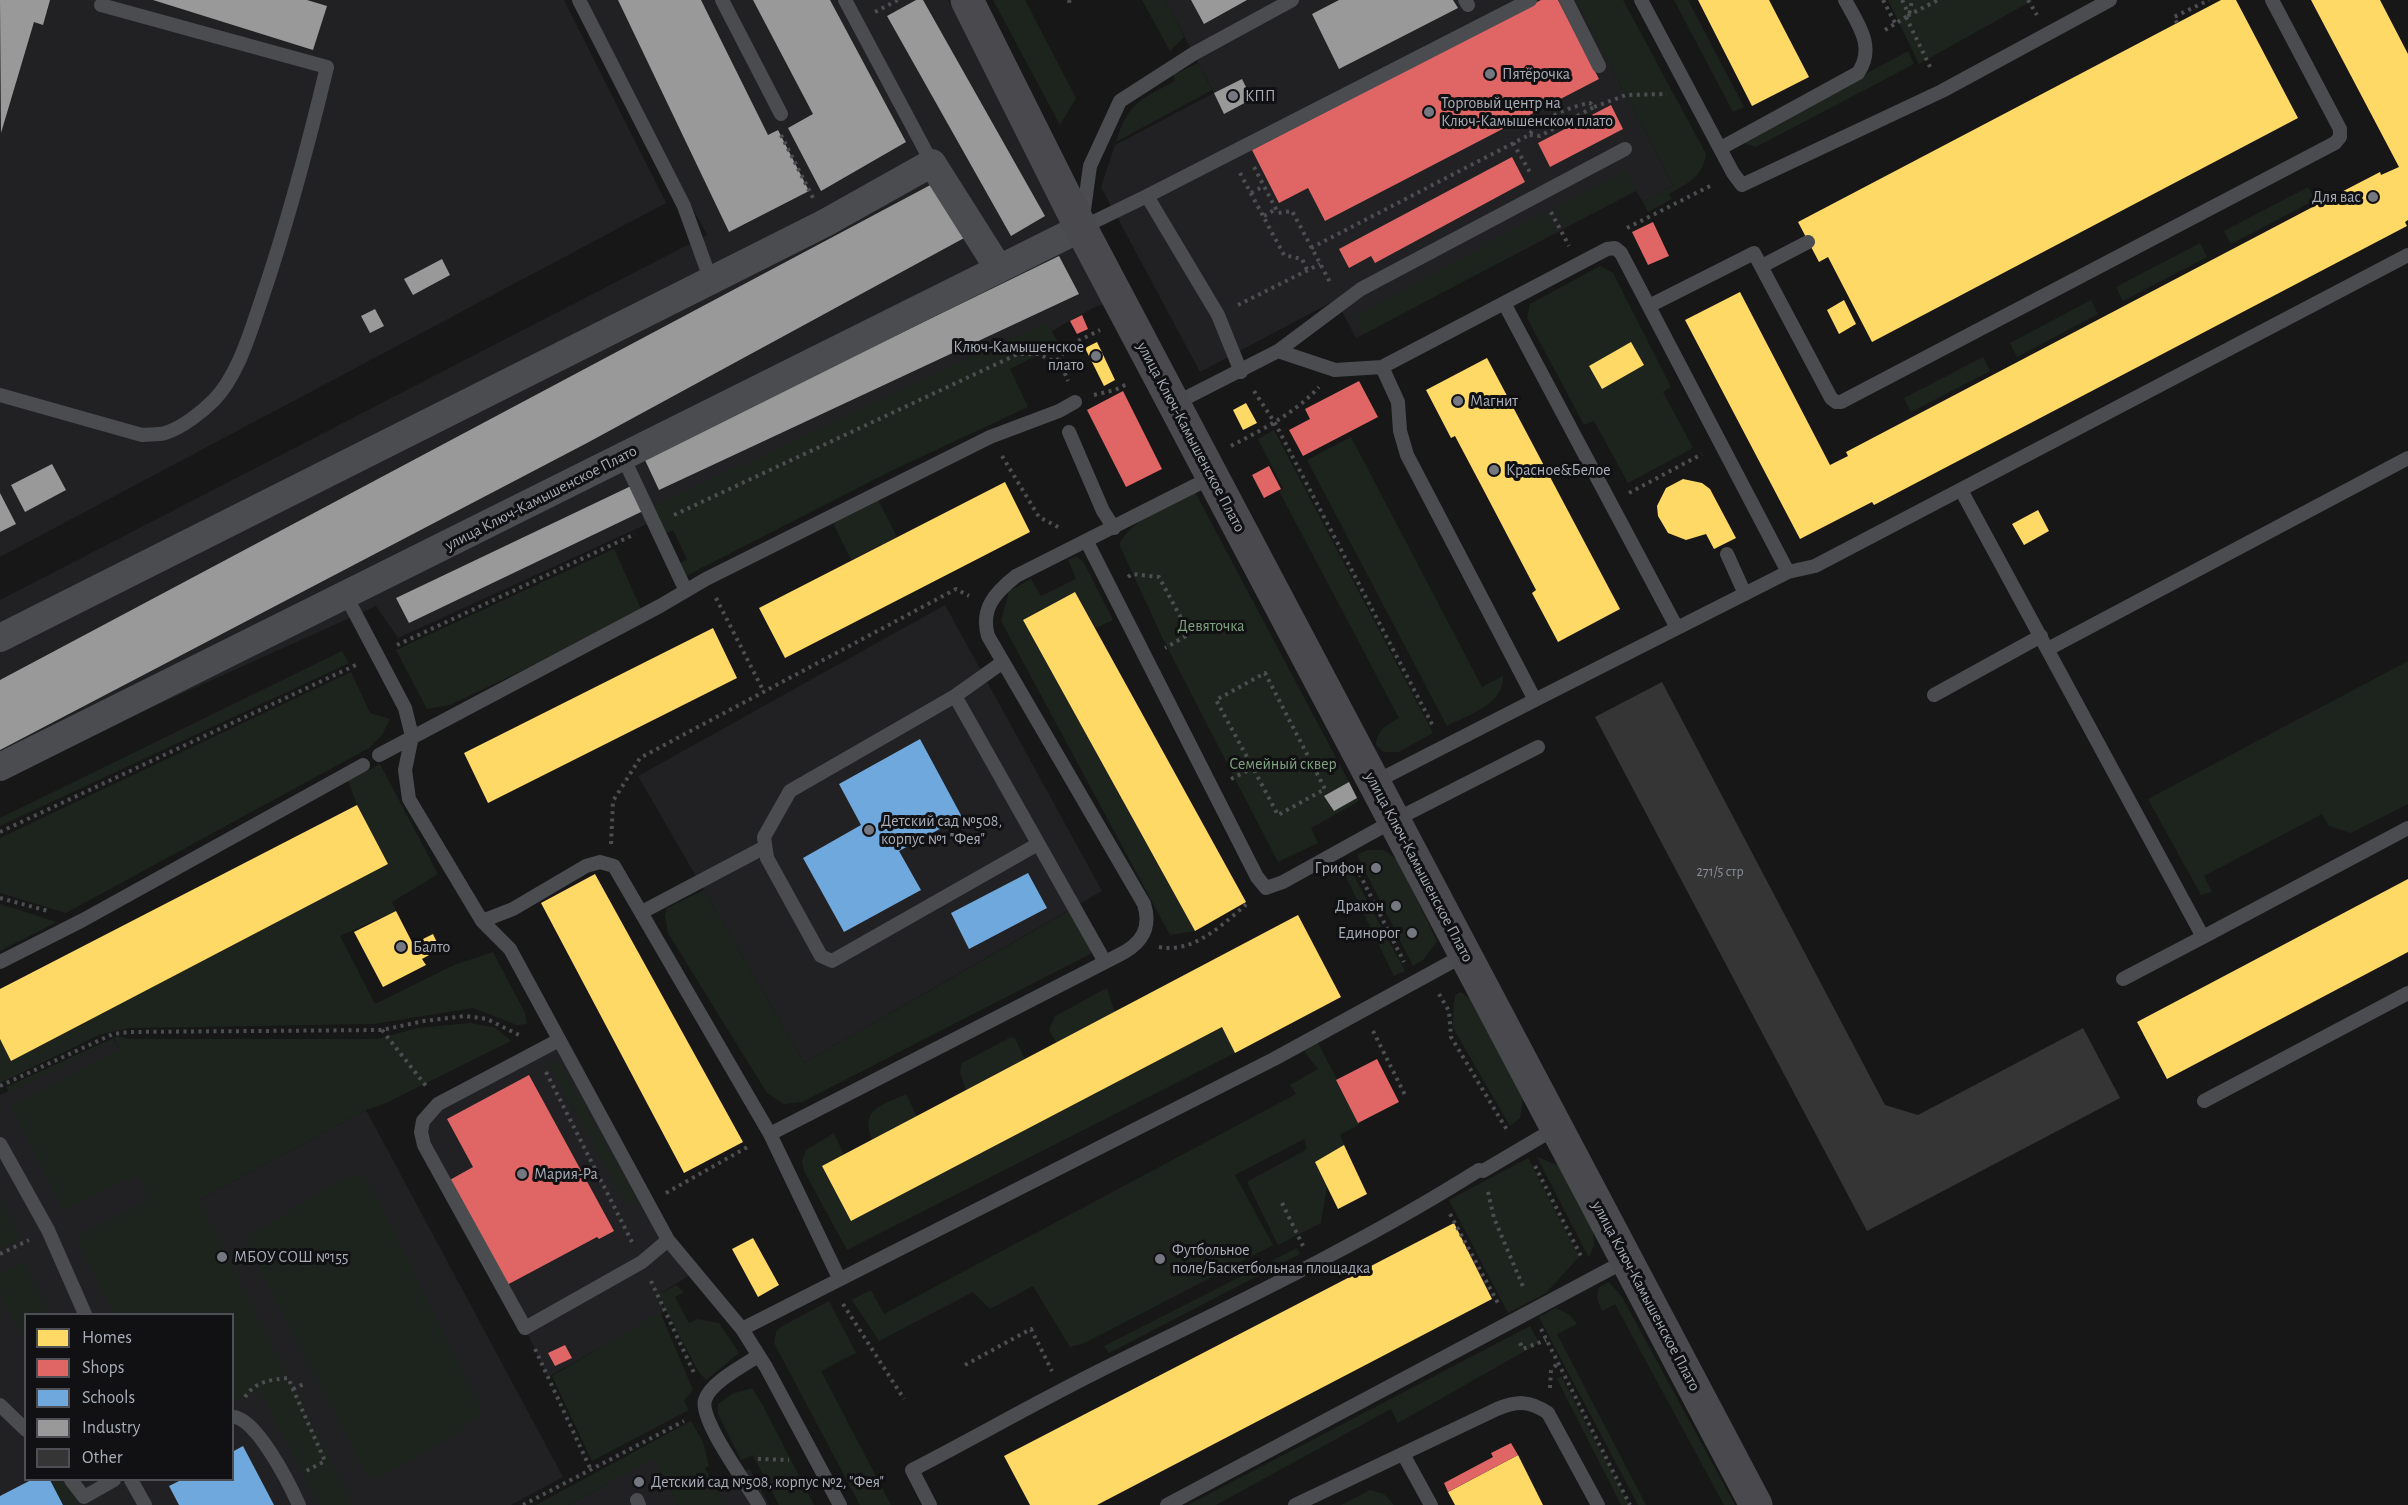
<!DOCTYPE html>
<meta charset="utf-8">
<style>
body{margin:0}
#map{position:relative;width:2408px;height:1505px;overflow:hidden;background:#171717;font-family:"Alegreya Sans",sans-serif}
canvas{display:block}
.legend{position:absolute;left:24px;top:1313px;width:210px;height:168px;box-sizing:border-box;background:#111113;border:2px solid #4d4f55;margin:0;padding:8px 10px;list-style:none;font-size:18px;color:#a8adb8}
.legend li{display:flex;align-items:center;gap:12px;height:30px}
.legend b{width:30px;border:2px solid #4d4f55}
</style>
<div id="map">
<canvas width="2408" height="1505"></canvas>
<ul class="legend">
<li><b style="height:16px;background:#ffd966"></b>Homes</li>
<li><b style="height:16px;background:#e06666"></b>Shops</li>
<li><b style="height:16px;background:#6fa8dc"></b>Schools</li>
<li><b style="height:16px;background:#999"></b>Industry</li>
<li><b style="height:16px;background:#353536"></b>Other</li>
</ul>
</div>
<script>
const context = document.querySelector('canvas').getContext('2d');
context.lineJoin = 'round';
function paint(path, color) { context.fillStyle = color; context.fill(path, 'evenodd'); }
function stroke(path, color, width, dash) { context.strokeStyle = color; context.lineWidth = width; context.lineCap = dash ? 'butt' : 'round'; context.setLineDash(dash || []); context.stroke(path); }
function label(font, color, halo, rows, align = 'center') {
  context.font = font + ' "Alegreya Sans",sans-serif'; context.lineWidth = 6; context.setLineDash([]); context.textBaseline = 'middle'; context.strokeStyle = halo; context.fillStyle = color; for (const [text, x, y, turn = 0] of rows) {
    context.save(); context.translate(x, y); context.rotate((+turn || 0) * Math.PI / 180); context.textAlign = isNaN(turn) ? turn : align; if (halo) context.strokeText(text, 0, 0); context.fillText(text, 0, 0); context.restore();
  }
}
const built = new Path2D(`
 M0,0H564L666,203L0,557Z
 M583,0H948L1081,228L1119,300L1095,307L1062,325L1018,354L398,638L376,606L0,776V600L707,235Z
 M1165,0H1576L1673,185L1643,202L1636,191L1356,338L1336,300L1200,372L1101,187L1115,145L1214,93Z
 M945,605L1102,891L804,1063L638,776Z
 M114,1039L199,1200L366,1110L563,1477L511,1505H0V1095ZM26,1314H232V1480H26Z
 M559,1040L645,1197L695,1272L658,1295L665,1311L548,1377L525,1328L424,1145L429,1111Z
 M655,1458L678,1505H568Z
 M750,1469L769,1505H686L741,1473Z`);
const green = new Path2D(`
 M993,0H1025L1076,98L1060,125Z
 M1142,0H1165L1184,37L1170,51Z
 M1576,0H1623L1706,154C1703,177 1688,183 1669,194L1672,199L1648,212L1643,202L1673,185Z
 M1674,0H1688L1744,107L1733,112Z
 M1888,0H2033L1919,64Z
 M1908,51L1914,64L1756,147L1746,144V138Z
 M1198,63L1212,90L1116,142C1128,102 1140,100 1175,81L1173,75Z
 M1626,171L1636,190L1566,227L1555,208Z
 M2308,187L2315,200L2231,244L2224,231Z
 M1545,212L1557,232L1364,334L1355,317Z
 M2200,243L2207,257L2123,301L2116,287Z
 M1600,266L1613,273L1671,387L1663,392L1693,448L1628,483L1594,421L1584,425L1527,318L1530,304Z
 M2091,300L2098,314L2017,357L2010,343Z
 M1046,322L1059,344L1010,369L1028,407L891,471L684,577L679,564L687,559L673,530L665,534L652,507Z
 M1983,357L1990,371L1911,412L1904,398Z
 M1274,430L1433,733L1399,752H1384L1376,745C1377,730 1387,725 1399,718L1279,491L1283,488L1258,439Z
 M1351,437L1482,687L1503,676C1504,705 1469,714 1447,726L1307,460Z
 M1195,492L1359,801L1311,828L1318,843L1278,862L1163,639L1119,544C1133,518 1170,506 1195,492Z
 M878,500L897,537L851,560L833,523Z
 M614,549L641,609L645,612L450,705L427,709L396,650Z
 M1076,557L1083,561L1113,620L1096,628L1075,592L1023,620L1195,931L1170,935L1001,621L1009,591L1031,579L1041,596L1076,579L1068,560Z
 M342,651L349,663L0,826V818Z
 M2408,661V804L2351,833L2329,826L2322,814L2204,876L2212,892L2201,895L2148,799Z
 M351,672L370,713L390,719L382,735L369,748L66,913L0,893V838Z
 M380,764L438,874L392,902L396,911L340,936L375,1004L454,965L493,952L525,1013L527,1024L517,1025L473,1008L374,1024L129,1028L99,1035L0,1083V1039L11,1061L387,863L357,805L348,781Z
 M1367,850H1383L1397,859L1437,941L1424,959L1413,966L1357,855Z
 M1346,861L1405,971L1394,976L1340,865Z
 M704,890L804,1063L1070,910L1092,948L1090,954L802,1102L784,1104L767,1093L668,933L665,915L667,908Z
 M0,904L57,922L0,951Z
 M1107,988L1115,1013L1057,1044L1049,1030L1055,1016Z
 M1461,992L1476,1004L1523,1099L1520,1118L1510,1126L1452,1026L1455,995Z
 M471,1023L496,1028L511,1041L386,1103L366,1110L199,1200L352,1505H320L259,1389L233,1401L232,1314H114L75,1238L151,1200L138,1174L64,1211L11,1106L119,1049L115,1039L9,1092L6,1087L118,1036L130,1039H378L417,1028Z
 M1222,1027L1235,1053L847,1250L804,1171L802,1161L806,1150L834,1133L844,1155L822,1167L851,1221Z
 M1011,1037L1015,1038L1025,1060L966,1091L960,1072L962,1063Z
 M1318,1043L1360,1124L1340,1135L1344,1145L1315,1162L1327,1186L1321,1223L1278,1245L1247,1182L1307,1149L1304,1139L1235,1175L1273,1245L1085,1343L1070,1347L1033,1286L990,1309L973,1292L879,1341L852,1300L871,1290L884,1314L1296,1094L1290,1085L1318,1069L1304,1051Z
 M554,1061L560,1063L637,1200L627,1205L549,1064Z
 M906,1094L917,1117L872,1140C860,1108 881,1106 906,1094Z
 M1537,1157L1560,1166L1593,1230L1594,1245L1589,1258Z
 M1528,1158L1579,1257L1546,1293L1508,1313L1449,1200Z
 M356,1174L364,1179L378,1201L480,1408V1413L457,1433L382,1477L373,1478L366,1473L249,1248V1237L259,1229L346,1177Z
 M1,1202L20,1239L0,1250V1203Z
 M1297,1248L1300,1254L1109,1353L1104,1346Z
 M23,1262L48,1314H26L25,1343L0,1292V1274Z
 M1609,1282L1622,1297L1735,1505H1724L1615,1304L1602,1311L1597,1298L1599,1287Z
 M676,1285L684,1292L675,1297L689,1323L698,1319L719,1323L739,1353L706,1380L698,1371L658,1295Z
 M829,1301L856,1353L821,1371L891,1505H860L774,1343L776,1332L781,1327Z
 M1556,1308L1570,1315L1577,1324L1557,1334L1646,1505H1638L1539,1317Z
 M660,1312L693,1390L684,1401L689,1410L592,1461L552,1376Z
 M1530,1326L1539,1343L1398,1423L1391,1409L1216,1505H1188Z
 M1561,1376L1629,1505H1621L1557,1379Z
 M752,1388L762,1404L814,1505H779L753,1455L741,1460L718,1414V1404L732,1394Z
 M691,1421L703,1442L709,1466L705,1468L723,1501L722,1505H678L654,1459L568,1505H536Z
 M50,1480H64L77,1505H63Z
 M1370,1490L1384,1494L1394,1505H1341Z`);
const homes = new Path2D(`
 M1698,0H1769L1809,77L1752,106Z
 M2221,0H2236L2298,118L1872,342L1828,257L1819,262L1798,222Z
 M2311,0H2380L2408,54V220L2405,222L2407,226L1874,505L1872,502L1800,539L1685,320L1740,292L1830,465L1848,456L1846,452L2326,200L2380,172L2381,175L2399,167Z
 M1844,300L1856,324L1839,334L1827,310Z
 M1097,342L1115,380L1104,386L1085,348Z
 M1631,342L1644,365L1602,389L1589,366Z
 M1487,358L1620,609L1558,642L1532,593L1536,590L1482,487L1455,436L1451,438L1426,390Z
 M1246,403L1257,423L1243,430L1233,410Z
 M1683,479L1702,483L1710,489L1736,538L1714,549L1706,534L1686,540L1668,533L1658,516L1657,506L1666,488Z
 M1005,482L1030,532L785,658L759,608Z
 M2038,510L2049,531L2024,545L2012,524Z
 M1075,592L1246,902L1195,931L1023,620Z
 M713,628L737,678L488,803L464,753Z
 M357,805L388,864L11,1061L0,1039V989Z
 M595,874L743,1142L684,1173L541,903Z
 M2408,879V952L2167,1079L2137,1022Z
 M396,911L413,944L433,934L440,949L422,959L426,965L383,987L354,932Z
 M1298,915L1341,997L1235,1053L1222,1027L851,1221L822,1166Z
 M1344,1145L1367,1194L1338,1209L1315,1162Z
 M1454,1223L1492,1299L1097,1505H1030L1004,1456Z
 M753,1238L779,1285L758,1297L732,1249Z
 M1518,1455L1543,1505H1455L1448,1492Z`);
const shops = new Path2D(`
 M1541,0H1558L1599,79L1325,221L1308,188L1279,203L1252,150Z
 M1611,105L1623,129L1550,167L1538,143Z
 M1512,157L1525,182L1375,263L1371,256L1349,268L1339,249Z
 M1653,222L1669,256L1648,265L1632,232Z
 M1082,315L1088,329L1077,334L1070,321Z
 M1359,381L1378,417L1303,456L1289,430L1310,419L1305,409Z
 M1123,391L1162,469L1126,487L1087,410Z
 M1269,466L1281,489L1264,498L1252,475Z
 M1377,1059L1399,1102L1358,1123L1336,1080Z
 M529,1075L614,1231L599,1239L597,1237L505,1286L448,1181L473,1167L447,1119Z
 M565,1345L572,1358L555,1366L548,1353Z
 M1511,1443L1518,1455L1448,1492L1444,1483L1493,1457L1491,1453Z`);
const schools = new Path2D(`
 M920,739L962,817L899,851L921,890L844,932L803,858L861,825L839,784Z
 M1028,873L1047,908L969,949L951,913Z
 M243,1446L274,1505H179L169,1486L181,1480H232V1452Z
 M31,1480H50L63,1505H0V1496Z`);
const industry = new Path2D(`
 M0,0H50L43,25L34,22L1,133Z
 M153,0H307L327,6L313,50Z
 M618,0H701L768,135L778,130L809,191L729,232Z
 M753,0H830L906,142L821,191L788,128L813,114Z
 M916,0H923L1045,216L1011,236L887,16Z
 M1191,0H1247L1204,24Z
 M1339,0H1453L1458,8L1339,69L1312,14Z
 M1242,79L1252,99L1224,114L1214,93Z
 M936,182L966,237L587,443L0,750V680Z
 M1059,256L1079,294L659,490L644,458Z
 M442,259L450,275L413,295L404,279Z
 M375,309L384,326L370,333L361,316Z
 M52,464L66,490L25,512L11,485Z
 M631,486L643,511L409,623L396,598Z
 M0,493L16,524L0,532Z
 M1349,782L1357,798L1334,811L1324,796Z`);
const building = new Path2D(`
 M1662,682L1885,1105L1918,1115L2083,1028L2120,1098L1867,1231L1595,717Z`);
const path = new Path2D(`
 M1069,0L1070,5
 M1883,0L1895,23
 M1902,0L1909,15L1938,0
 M2028,0L2037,15
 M875,12L898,0
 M1906,17L1932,71
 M2177,23L2174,17L2209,0
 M1885,30L1909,15L1912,0
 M1594,107L1626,95L1667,94
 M781,135L813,198
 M1513,143L1531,174
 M1254,167L1278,213L1292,211L1331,284
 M1240,173L1284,255L1302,259L1308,272
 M1251,193L1264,186
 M1551,212L1569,246
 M1264,216L1276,209
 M1627,228L1714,184
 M1311,248L1529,135C1540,119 1571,106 1590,103L1594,107L1540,136L1529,135
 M1238,305L1320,264
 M1059,359L1068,381
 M1254,391L1275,423L1434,728
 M1094,395L1115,390L1127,384
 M1231,446C1263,429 1294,414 1319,387
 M1002,456L1039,517L1060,528
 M1629,493L1702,454
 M674,515L1018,354H1039L1053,361L1059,359L1068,346L1100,330
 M1128,577L1132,574L1159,577L1180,616L1186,636L1165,648
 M716,598L764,692
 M397,645L635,534
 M1231,779L1253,768L1216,700L1265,673L1325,789L1278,815L1253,768
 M0,832L358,664
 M611,844L613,801L640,758L956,589L969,596
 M1356,867L1404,962
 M0,898L48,911
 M1159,947C1194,954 1224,923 1248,903
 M1439,994L1449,1011L1451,1037L1507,1130
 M382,1030L426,1086
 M1373,1031L1406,1097
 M546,1072L632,1242
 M0,1086L113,1034L129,1032L382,1030L424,1021L465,1016L487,1019L519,1035
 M1535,1166L1582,1258
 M1488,1192L1494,1218L1524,1289
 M666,1193L751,1145
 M1282,1203L1303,1246
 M1450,1214L1499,1305
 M0,1254L29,1240
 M651,1281L695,1375
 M843,1304L904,1399
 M1541,1329L1630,1505
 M1520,1343L1523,1349L1546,1340
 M535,1349L590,1468
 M965,1365L1031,1329L1052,1371
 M1550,1388L1551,1370L1558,1363
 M293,1389L304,1384
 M245,1397C256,1381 270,1380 288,1378L325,1461L306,1471
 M758,1459L789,1460
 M523,1505L684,1421`);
const lane = new Path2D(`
 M579,0L684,206L710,278
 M722,0L781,114
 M845,0L932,163
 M1465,0L1468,5
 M1566,0L1599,66
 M1641,0L1733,173L1742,185L1942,91L2110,0
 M1721,148L1858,73C1876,47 1858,24 1845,0
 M1147,196L1530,0
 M1083,217L1090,166L1120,101L1193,54L1292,0
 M1081,228L1147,196L1218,315L1241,372
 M1762,266L1808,242
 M1504,303L1677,628
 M1649,306L1754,253L1831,398L1836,402H1841L2335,143L2340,137V129L2272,0
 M1278,351L1361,289L1625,149
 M0,395L142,435C149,434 158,435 165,433C182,428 202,412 214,400C238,375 250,333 261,301C287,225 308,146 327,67L101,5
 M1174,404L1278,351L1335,370L1382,367L1607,249L1615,248L1621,253L1788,572
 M1069,432L1103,511L1114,528
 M623,457L686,591
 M1961,490L2203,937L2123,979
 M1087,542L1257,877L1266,888L1283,882L1393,821L1538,747
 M1727,554L1745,594
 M346,596L405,708L412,736L405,770L409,799L482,921L510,949L668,1240L742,1329L766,1367L840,1505
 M2048,649L2408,458
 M1003,662L955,696L790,791L764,837L767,858L821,956L832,961L1038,844
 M1934,695L2041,636
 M955,696L1105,962
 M1535,700L1788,572L1815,566L2408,255
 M379,755L660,606L706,579L990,437L1059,411L1075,402
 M1373,783L1535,700L1407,455L1400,431L1398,402L1382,367
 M642,912L765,847
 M482,921L513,909L586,866L600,862L614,866L770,1134L839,1278
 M2203,937L2408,828
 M0,962L83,920L363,765
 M559,1040L438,1104L423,1121L421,1132L424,1145L525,1328L642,1262L668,1240
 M2204,1101L2408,993
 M770,1134L1119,955C1141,944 1152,929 1144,904L988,636C980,608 996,592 1016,576L1212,477
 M0,1144L48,1230L85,1314
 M742,1329L1274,1059L1466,954
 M758,1356C744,1365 710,1383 705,1400C699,1420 747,1484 759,1505
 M0,1405L26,1430
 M232,1417C255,1415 290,1485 299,1505
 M1403,1454L1431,1505
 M71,1480L84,1497L114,1480
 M131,1480L145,1505
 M637,1500L639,1505
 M930,1505L912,1470C974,1438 1035,1403 1097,1372C1226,1308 1357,1247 1479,1170L1483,1171L1556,1128
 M1167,1505L1627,1260
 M1295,1505L1497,1409C1517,1401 1529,1400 1548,1413L1598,1505`);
const street = new Path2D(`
 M0,638L825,223L932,163L999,269
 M0,767L1081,228`);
const secondary = new Path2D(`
 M967,0L1081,228L1756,1505`);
const markers = [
 [1490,74,6,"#757880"],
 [1233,96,6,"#757880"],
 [1429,112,6,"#757880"],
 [2373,197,6,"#757880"],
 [1096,356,6,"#757880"],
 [1458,401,6,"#757880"],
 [1494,470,6,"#757880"],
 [869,830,6,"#757880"],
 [1376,868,6,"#757880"],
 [1396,906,6,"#757880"],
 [1412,933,6,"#757880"],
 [401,947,6,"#757880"],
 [522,1174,6,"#757880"],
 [222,1257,6,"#757880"],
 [1160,1259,6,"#757880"],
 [639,1482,6,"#757880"]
];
const numberNames = [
 ["271/5 стр",1720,872]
];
const poiNames = [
 ["Пятёрочка",1502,74],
 ["КПП",1245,96],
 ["Торговый центр на",1441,103],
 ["Ключ-Камышенском плато",1441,121],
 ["Для вас",2361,197,"right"],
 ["Ключ-Камышенское",1084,347,"right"],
 ["плато",1084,365,"right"],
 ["Магнит",1470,401],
 ["Красное&Белое",1506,470],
 ["Детский сад №508,",881,821],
 ["корпус №1 \"Фея\"",881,839],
 ["Грифон",1364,868,"right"],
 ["Дракон",1384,906,"right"],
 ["Единорог",1400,933,"right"],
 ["Балто",413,947],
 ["Мария-Ра",534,1174],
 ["Футбольное",1172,1250],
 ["поле/Баскетбольная площадка",1172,1268],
 ["МБОУ СОШ №155",234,1257],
 ["Детский сад №508, корпус №2, \"Фея\"",651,1482]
];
const streetNames = [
 ["улица Ключ-Камышенское Плато",1191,437,62],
 ["улица Ключ-Камышенское Плато",541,498,-27],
 ["улица Ключ-Камышенское Плато",1419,867,62],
 ["улица Ключ-Камышенское Плато",1646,1296,62]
];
const parkNames = [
 ["Девяточка",1211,626],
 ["Семейный сквер",1283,764]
];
paint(built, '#212123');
paint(green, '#1d241e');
paint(homes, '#ffd966');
paint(shops, '#e06666');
paint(schools, '#6fa8dc');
paint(industry, '#999');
paint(building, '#353536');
stroke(path, '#4d4e52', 4, [3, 4.5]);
stroke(lane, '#4b4c50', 14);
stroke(street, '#4b4c50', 28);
stroke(secondary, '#4a4a4e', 33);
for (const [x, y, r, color] of markers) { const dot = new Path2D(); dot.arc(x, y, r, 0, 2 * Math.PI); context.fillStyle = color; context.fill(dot); stroke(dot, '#111113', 2); }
label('14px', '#8b8f98', null, numberNames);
label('16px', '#a8adb8', '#111113', poiNames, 'left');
label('16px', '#a8adb8', '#111113', streetNames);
label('16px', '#7fa381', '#111113', parkNames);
</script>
